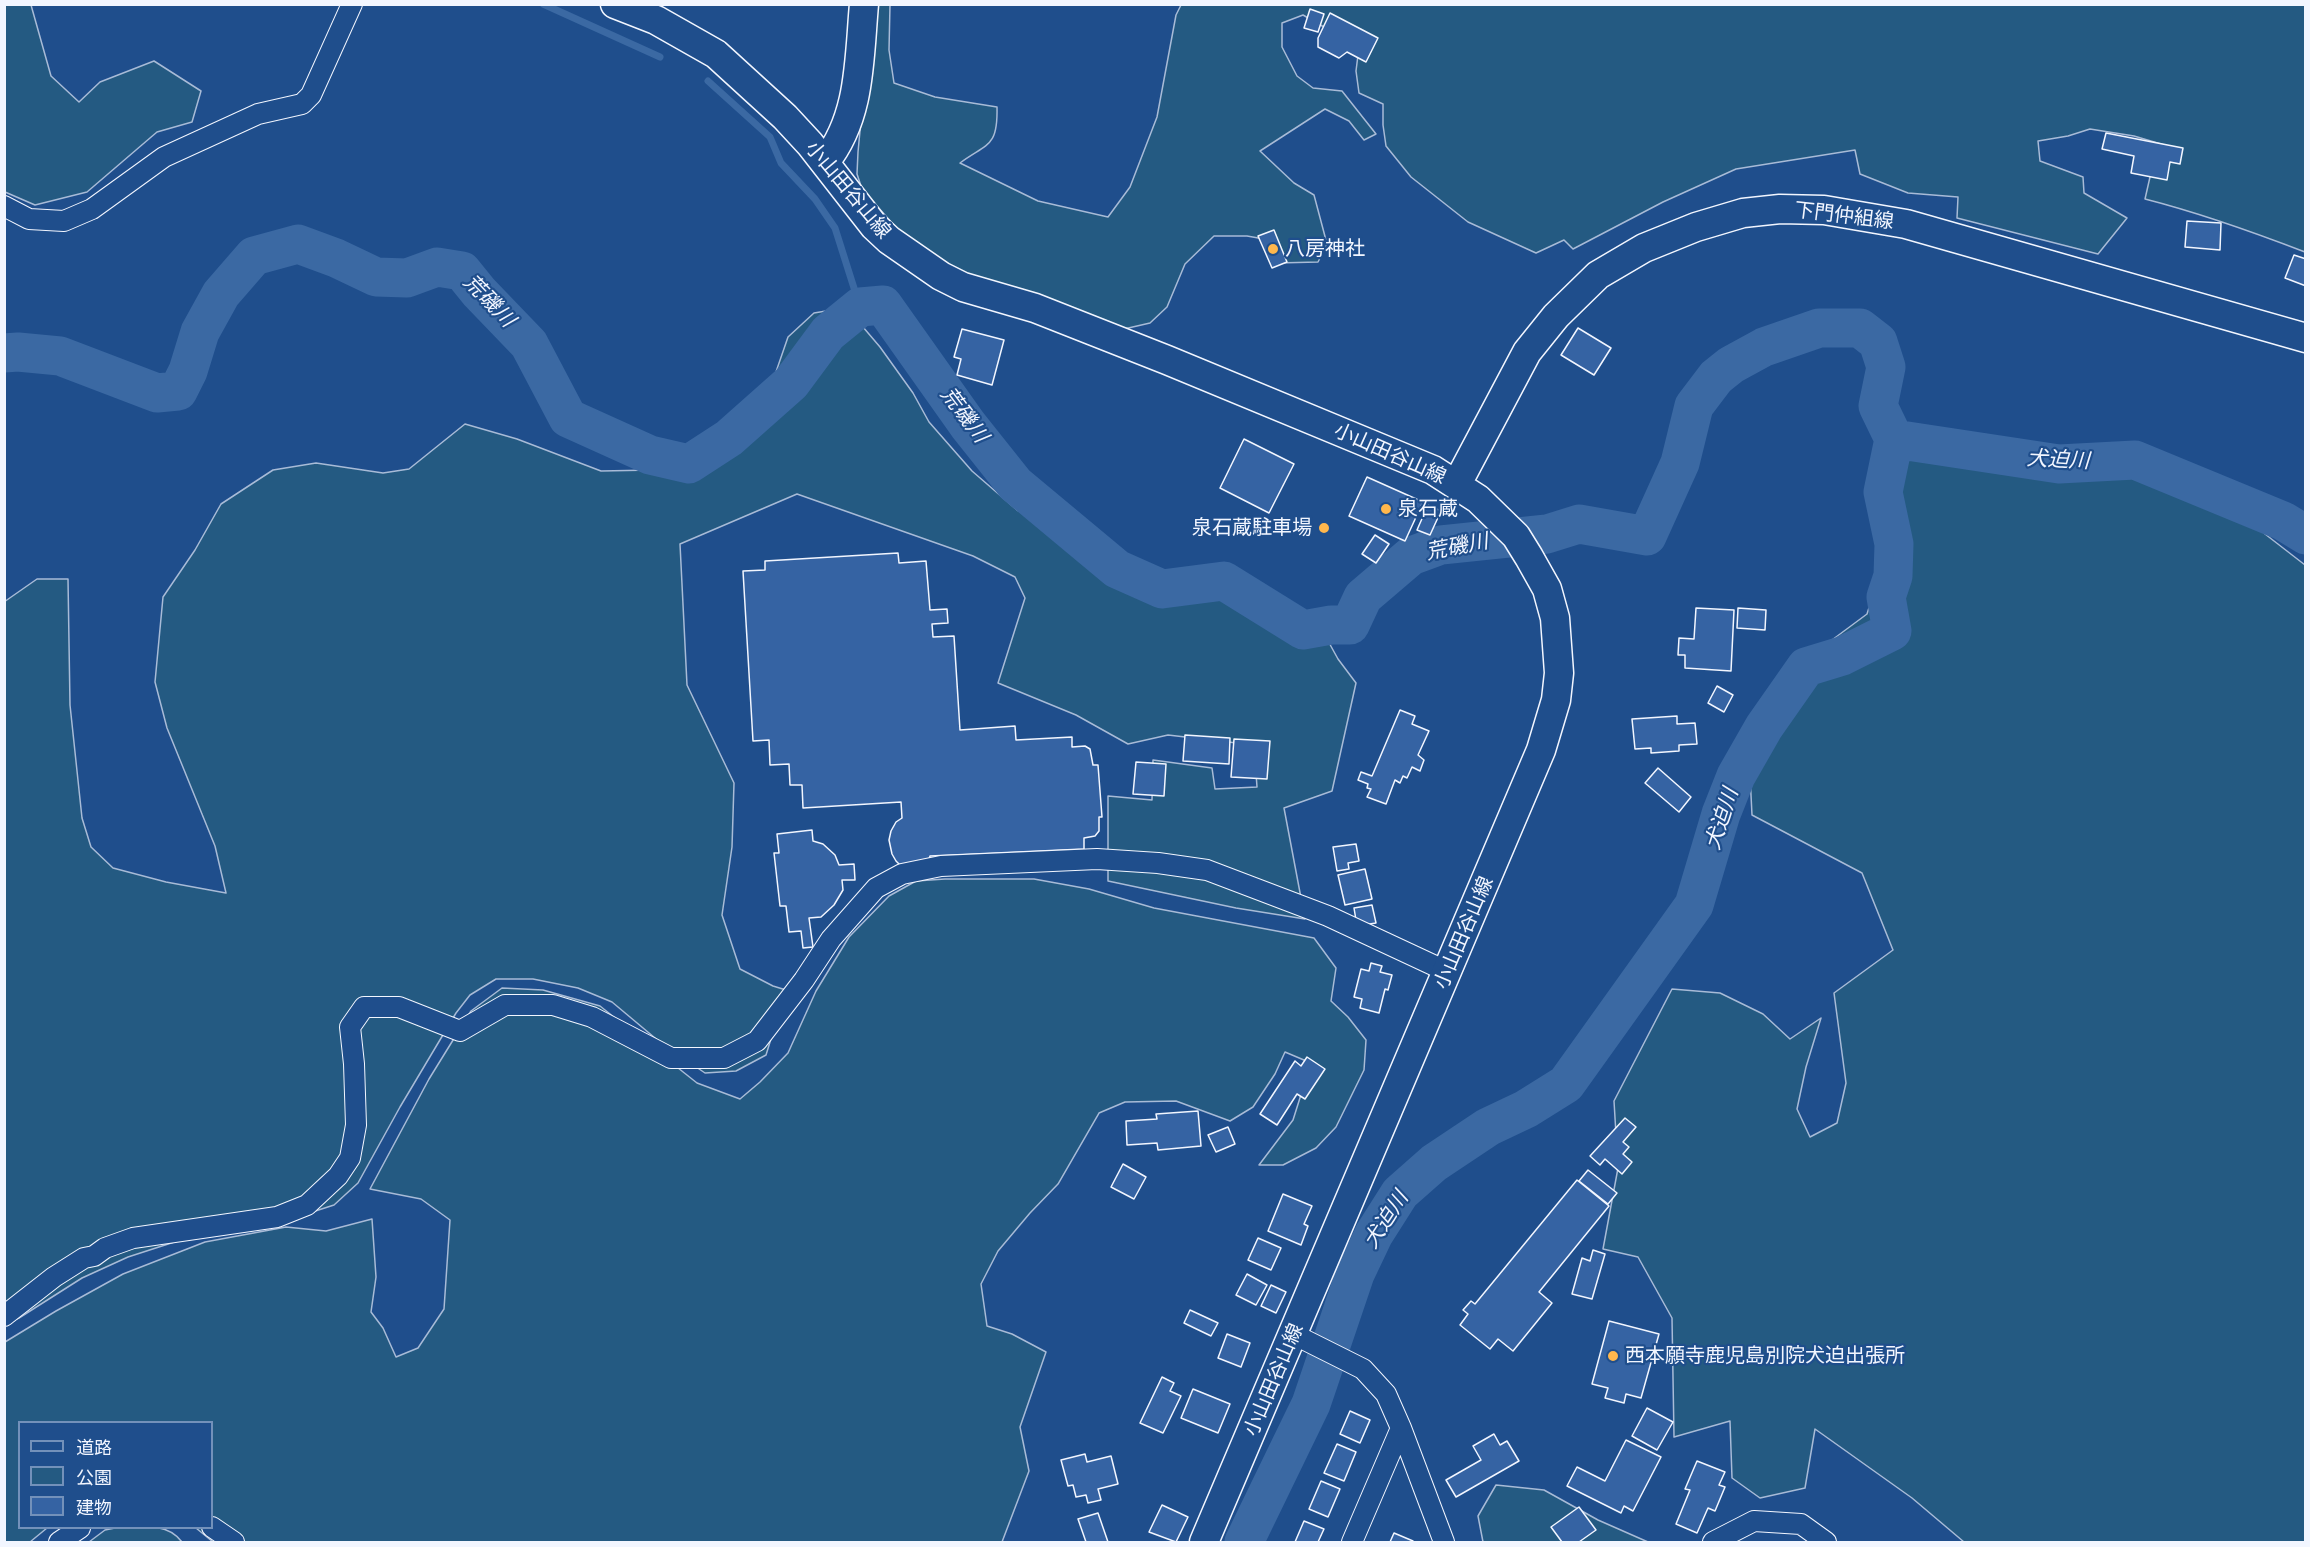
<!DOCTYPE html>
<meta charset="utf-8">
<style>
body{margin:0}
#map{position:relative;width:2310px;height:1547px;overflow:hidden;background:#1f4e8c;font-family:Raleway,"Noto Sans JP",sans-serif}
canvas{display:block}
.frame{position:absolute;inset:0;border:6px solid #f2f6ff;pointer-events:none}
.legend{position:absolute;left:18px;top:1421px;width:195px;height:108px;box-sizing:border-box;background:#1f4e8c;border:2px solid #7391ba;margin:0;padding:8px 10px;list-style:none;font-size:18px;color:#f2f6ff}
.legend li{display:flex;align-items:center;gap:12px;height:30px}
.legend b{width:30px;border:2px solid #7391ba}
</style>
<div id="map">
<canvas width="2310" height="1547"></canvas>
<div class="frame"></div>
<ul class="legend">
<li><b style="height:8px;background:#1f4e8c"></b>道路</li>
<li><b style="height:16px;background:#245a82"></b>公園</li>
<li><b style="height:16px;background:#3563a3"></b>建物</li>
</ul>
</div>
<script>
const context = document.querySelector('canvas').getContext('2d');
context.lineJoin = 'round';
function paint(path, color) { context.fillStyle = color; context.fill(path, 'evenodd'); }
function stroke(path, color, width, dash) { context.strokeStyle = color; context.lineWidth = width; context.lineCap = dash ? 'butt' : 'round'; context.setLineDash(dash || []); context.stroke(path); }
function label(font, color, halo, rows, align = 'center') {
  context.font = font + ' Raleway,"Noto Sans JP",sans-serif'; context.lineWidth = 4.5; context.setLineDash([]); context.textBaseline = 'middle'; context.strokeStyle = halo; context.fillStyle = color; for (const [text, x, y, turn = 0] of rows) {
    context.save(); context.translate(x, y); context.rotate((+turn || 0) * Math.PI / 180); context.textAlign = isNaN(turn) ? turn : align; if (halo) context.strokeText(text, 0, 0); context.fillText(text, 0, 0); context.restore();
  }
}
const green = new Path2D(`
 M4,5H31L51,76L79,102L100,82L154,61L201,91L192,122L157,132L87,192L35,205L5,192Z
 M872,5H890L889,50L894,83L935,97L997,107C998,148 987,143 960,163L1038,201L1108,217L1130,187L1157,117L1176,15L1181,5H2305V252C2253,232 2200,213 2145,199L2150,177L2171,147L2134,136L2090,129L2068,136L2038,141L2040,161L2083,177L2084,193L2127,218L2098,254L1957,218L1958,197L1908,193L1860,174L1855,150L1736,169L1663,202L1573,249L1564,240L1536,253L1468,222L1411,177L1386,146L1383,125V104L1359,93L1356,71L1359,47L1303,15L1282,23V47L1297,76L1313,88L1342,91L1376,134L1364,140L1349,121L1325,109L1260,151L1294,183L1314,195L1327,244L1318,262L1277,263L1264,239L1247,236H1214L1185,264L1167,307L1150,323L1124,329L957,272L907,240L862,189L857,174L858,152Z
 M832,310L857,320L880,347L913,393L929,422L972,471L1017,510L1096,552L1172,583L1266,601L1322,630L1338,659L1356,683L1332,791L1284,808L1305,919L1236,908L1108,881V796L1152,800L1153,760L1212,768L1215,789L1257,787L1254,745L1168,735L1128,744L1076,715L998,683L1025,598L1015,577L973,556L797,494L680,544L687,685L734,783L732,847L722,915L740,969L773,986L786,990L766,1055L736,1071L705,1073L661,1043L612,1002L578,988L533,979H496L470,995L456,1013L400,1107L358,1183L334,1205L303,1215L196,1235L128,1257L82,1278L19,1318L5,1324L4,602L37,579H68L70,705L82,818L91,847L113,868L166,882L226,893L215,846L167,728L155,682L163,597L195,550L221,504L273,470L316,463L383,473L409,469L465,424L517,439L601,471L653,470L698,448L744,420L767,398L788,337L814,313Z
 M1903,443L1941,456L1986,465L2072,468L2134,452L2177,495L2216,480L2265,534L2305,565V1542H1964L1912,1498L1815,1429L1805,1488L1760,1498L1732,1478L1730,1421L1674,1437L1672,1318L1638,1257L1603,1249L1618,1168L1614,1101L1672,989L1720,993L1763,1014L1790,1039L1821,1018L1806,1067L1797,1109L1810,1137L1837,1123L1846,1083L1834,993L1893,950L1862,873L1752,815L1749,755L1750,719L1774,683L1867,614L1887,551L1870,483L1878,457Z
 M945,879H1034L1089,889L1154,908L1314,938L1336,968L1331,1001L1348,1017L1366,1040L1364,1070L1336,1127L1316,1148L1283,1165H1259L1293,1120L1311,1063L1285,1052L1275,1074L1253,1107L1230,1121L1176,1101L1125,1102L1099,1113L1058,1184L1030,1213L998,1251L981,1284L987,1326L1012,1334L1046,1352L1020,1427L1029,1471L1002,1542H213L196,1528H212V1422H20V1528H47L30,1542H5V1342L56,1311L123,1274L205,1242L286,1227L326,1231L372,1219L376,1277L371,1312L383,1328L396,1357L418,1348L444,1309L450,1220L421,1199L370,1189L429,1079L471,1011L502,988L543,990L600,1006L697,1083L740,1099L760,1082L788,1053L816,991L849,937L889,896L916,881Z
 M1496,1485L1544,1490L1598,1520L1648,1542H1483L1478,1516Z
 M115,1528C139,1527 167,1521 182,1542H89L105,1530Z`);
const stream = new Path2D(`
 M543,4L660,57
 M708,81L770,137L781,163L815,199L835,228L860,307`);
const river = new Path2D(`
 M4,353L18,352L60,356L157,393L178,391L188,371L200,332L221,294L254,256L298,244L336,258L376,277L407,278L437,267L462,271L479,292L529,344L568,418L650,455L689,464L729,438L791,383L828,333L860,307L883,305L968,425L1015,484L1117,569L1162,589L1224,581L1303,630L1331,625H1350L1363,597L1411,556L1441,545L1547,534L1579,524L1647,536L1680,463L1694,406L1716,377L1731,365L1764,347L1819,328H1860L1878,342L1886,367L1878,406L1894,439
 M1894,439L2059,464L2135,460L2283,521L2306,535
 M1244,1542L1311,1404L1355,1274L1374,1234L1400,1193L1434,1163L1488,1127L1526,1109L1566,1084L1694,905L1721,814L1736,776L1764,727L1806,667L1842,656L1892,631L1886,597L1893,576L1894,544L1883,492L1894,439`);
const building = new Path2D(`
 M1310,9L1324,14L1318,32L1304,28Z
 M1330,13L1378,38L1366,62L1347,52L1339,58L1318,47V38Z
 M2106,133L2183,148L2180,164L2170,162L2167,180L2131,173L2134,156L2102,149Z
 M2187,221L2221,223L2220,250L2185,247Z
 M1274,230L1287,262L1272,268L1258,236Z
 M2294,255L2306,259V286L2285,278Z
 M1578,328L1611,348L1594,375L1561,355Z
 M962,329L1004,340L992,385L957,375L961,359L954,357Z
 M1244,439L1294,464L1269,513L1220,488Z
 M1367,477L1423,502L1405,541L1349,516Z
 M1428,505L1441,511L1430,535L1417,530Z
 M1375,535L1389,544L1376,563L1362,554Z
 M898,553L899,563L926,561L930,610L947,609L948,623L932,624L933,637L954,636L960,730L1015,726L1016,740L1072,737V747L1085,746L1090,749L1093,765H1098L1102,817H1099V831L1095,836L1084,838V849L930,856L928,862L904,869L896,861L892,854L889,840L891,831L896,822L902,818L901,802L803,808L802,785H790L789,764L770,765L769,740L753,741L743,571L765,570V561Z
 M1696,608L1734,610L1731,671L1685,668V655H1678L1679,638L1694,639Z
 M1738,608L1766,610L1765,630L1737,628Z
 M1717,686L1733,695L1724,712L1708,703Z
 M1400,710L1415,716L1412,724L1429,731L1418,755L1424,760L1420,771L1412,767L1407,778L1403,776L1400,783L1395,780L1386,804L1367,797L1371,789L1367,788L1368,784L1358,780L1361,772L1372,776Z
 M1677,716V724L1695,723L1697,744L1679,745V751L1651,753V748L1635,749L1632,719Z
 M1185,735L1230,738L1229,764L1183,761Z
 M1234,739L1270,741L1267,779L1231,777Z
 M1136,762L1166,764L1164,796L1133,794Z
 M1658,768L1691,797L1679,812L1645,783Z
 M812,830L813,841L823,844L835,855L839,865L854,864L855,880H842L843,890L834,905L821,917L809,918L813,947L803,948L801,931L789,932L786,906H780L774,853H779L777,834Z
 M1356,844L1359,861L1348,863L1349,869L1337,871L1333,847Z
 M1365,869L1372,899L1345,905L1338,875Z
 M1372,905L1376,923L1357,926L1354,908Z
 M1371,963L1382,966L1380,972L1392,975L1388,990L1385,989L1379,1013L1360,1008L1362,999L1354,997L1361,969L1369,971Z
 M1307,1057L1325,1069L1305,1099L1297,1094L1277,1125L1260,1114L1295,1061L1301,1066Z
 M1198,1111L1201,1146L1158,1150L1157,1143L1127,1145L1126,1121L1157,1119L1156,1114Z
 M1625,1118L1636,1127L1623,1142L1629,1147L1623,1154L1632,1162L1622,1174L1605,1159L1600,1165L1590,1156Z
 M1228,1127L1235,1144L1216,1152L1208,1135Z
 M1123,1164L1146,1177L1134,1199L1111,1187Z
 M1588,1170L1617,1193L1608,1204L1579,1181Z
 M1577,1180L1609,1206L1539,1292L1552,1303L1513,1351L1498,1339L1490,1349L1460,1325L1468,1314L1463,1310L1471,1301L1475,1304Z
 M1283,1194L1312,1206L1304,1224L1308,1226L1301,1245L1268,1231Z
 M1258,1238L1281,1248L1271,1270L1248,1260Z
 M1593,1250L1605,1254L1592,1299L1572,1294L1582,1258L1590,1261Z
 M1247,1274L1267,1285L1256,1305L1236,1295Z
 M1271,1285L1286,1292L1276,1313L1261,1306Z
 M1190,1310L1218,1323L1211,1336L1184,1323Z
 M1609,1321L1659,1334L1641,1398L1626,1394L1624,1403L1605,1398L1608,1388L1592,1384Z
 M1227,1334L1250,1343L1241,1367L1218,1358Z
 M1162,1377L1174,1383L1170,1391L1181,1396L1163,1433L1140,1423Z
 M1193,1389L1230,1404L1218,1433L1181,1418Z
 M1647,1408L1673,1422L1657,1450L1632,1436Z
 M1350,1411L1370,1420L1360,1443L1340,1434Z
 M1494,1434L1500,1445L1507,1441L1519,1461L1456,1497L1446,1480L1481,1460L1473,1446Z
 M1626,1440L1661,1457L1633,1511L1624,1506L1621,1513L1567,1486L1577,1467L1605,1481Z
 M1337,1444L1356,1452L1344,1481L1324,1473Z
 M1085,1454L1087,1462L1111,1456L1118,1484L1098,1489L1101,1500L1088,1503L1086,1495L1076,1497L1073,1485L1068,1486L1061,1460Z
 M1697,1461L1725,1472L1719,1485L1725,1487L1715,1511L1708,1508L1697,1533L1676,1524L1690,1490L1685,1489Z
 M1321,1481L1340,1489L1328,1517L1309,1509Z
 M1162,1505L1188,1517L1176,1542L1149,1532Z
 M1579,1507L1596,1530L1579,1542H1562L1551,1527Z
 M1098,1513L1108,1542H1086L1078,1519Z
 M1304,1521L1324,1529L1318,1542H1295Z
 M1394,1533L1413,1541L1412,1542H1390Z`);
const street = new Path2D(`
 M4,206L29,219L64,221L92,209L164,157L258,114L302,104L311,95L352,4
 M4,1316L54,1277L84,1258L94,1256L105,1248L133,1238L277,1217L307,1205L338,1176L350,1158L356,1125L354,1064L350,1027L364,1007H399L460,1031L505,1005H553L592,1017L671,1058H724L757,1041L804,980L831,939L876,888L902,874L941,866L1097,859L1158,863L1207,870L1328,916L1448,972
 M1293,1334L1363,1369L1386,1394L1401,1428L1444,1542
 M212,1527L234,1542
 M59,1542L80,1528
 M1352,1542L1401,1428
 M1713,1542L1754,1521L1801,1524L1826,1542`);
const secondary = new Path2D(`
 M615,4L656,20L716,54L785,117L810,144L874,226L889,240L941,276L963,287L1035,308L1167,360L1433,470L1478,499L1516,536L1529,557L1547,589L1555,618L1559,673L1556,700L1541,750L1204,1542
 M825,162C861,117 859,60 864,4
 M1457,484L1527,352L1556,316L1598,275L1644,248L1696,227L1743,213L1780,209L1824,210L1906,224L2306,338`);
const markers = [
 [1273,249,6,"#ffb74d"],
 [1386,509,6,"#ffb74d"],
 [1324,528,6,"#ffb74d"],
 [1613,1356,6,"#ffb74d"]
];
const streetNames = [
 ["小山田谷山線",848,190,50],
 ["下門仲組線",1844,216,7],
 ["小山田谷山線",1390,454,24],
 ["小山田谷山線",1464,933,-67],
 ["小山田谷山線",1274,1380,-67]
];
const poiNames = [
 ["八房神社",1285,249],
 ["泉石蔵",1398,509],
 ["泉石蔵駐車場",1312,528,"right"],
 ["西本願寺鹿児島別院犬迫出張所",1625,1356]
];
const waterNames = [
 ["荒磯川",489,301,46],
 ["荒磯川",964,415,53],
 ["犬迫川",2058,460,3],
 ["荒磯川",1457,547,-11],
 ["犬迫川",1722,819,-72],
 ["犬迫川",1386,1220,-57]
];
paint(green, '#245a82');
stroke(green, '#a8bbd7', 1.5);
stroke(stream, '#3b69a3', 7);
stroke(river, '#3b69a3', 39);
paint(building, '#3563a3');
stroke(building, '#f2f6ff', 1.5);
stroke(street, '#f2f6ff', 22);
stroke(secondary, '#f2f6ff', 31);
stroke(street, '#1f4e8c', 20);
stroke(secondary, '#1f4e8c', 28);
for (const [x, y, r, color] of markers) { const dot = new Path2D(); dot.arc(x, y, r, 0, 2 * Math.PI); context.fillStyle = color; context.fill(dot); stroke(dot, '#1f4e8c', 2); }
label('20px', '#f2f6ff', '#1f4e8c', streetNames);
label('20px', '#f2f6ff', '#1f4e8c', poiNames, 'left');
label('italic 21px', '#f2f6ff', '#1f4e8c', waterNames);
</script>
